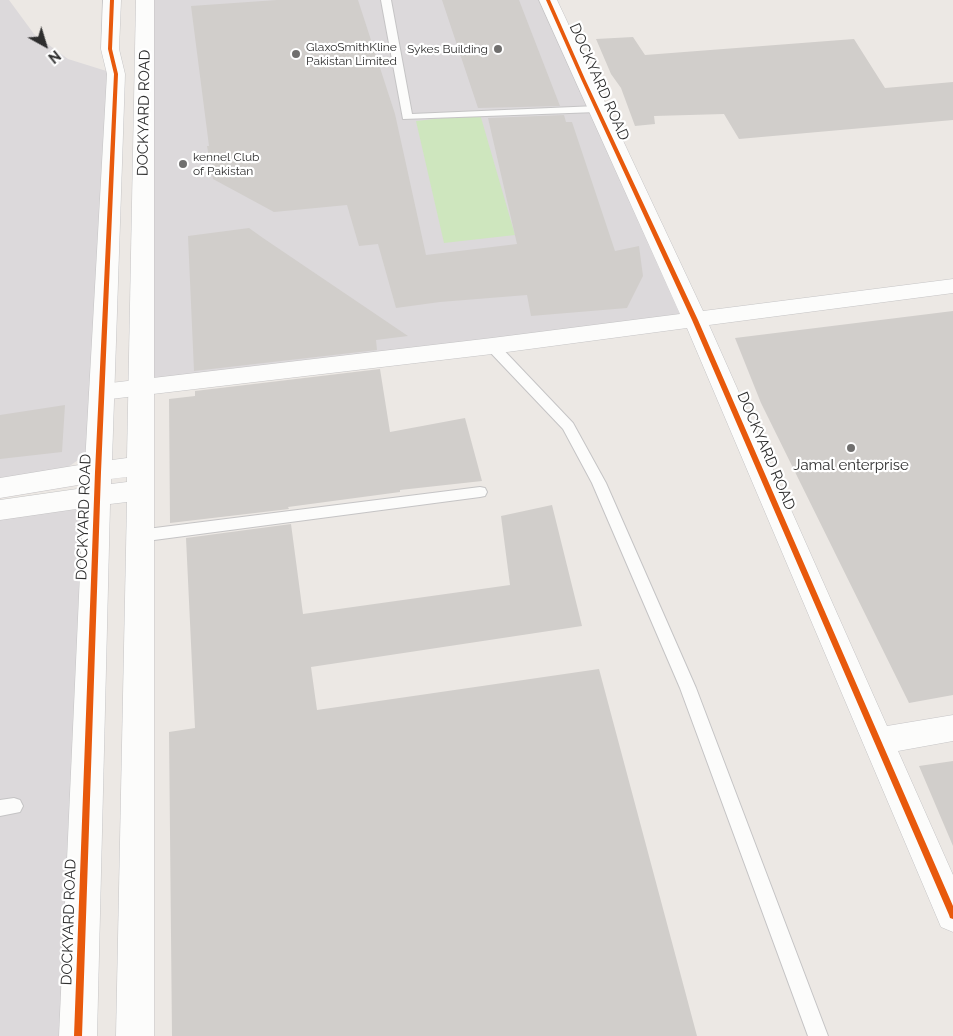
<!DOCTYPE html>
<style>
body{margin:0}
#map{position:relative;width:953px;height:1036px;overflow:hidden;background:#ece8e4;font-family:Raleway,sans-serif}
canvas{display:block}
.north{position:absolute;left:20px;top:20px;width:50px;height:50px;-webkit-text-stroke:4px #fff;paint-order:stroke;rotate:141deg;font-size:14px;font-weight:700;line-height:20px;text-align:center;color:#2e2e2e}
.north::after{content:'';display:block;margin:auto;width:18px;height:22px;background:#2e2e2e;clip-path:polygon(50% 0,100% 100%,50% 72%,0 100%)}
</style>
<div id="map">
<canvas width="953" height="1036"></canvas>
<div class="north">N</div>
</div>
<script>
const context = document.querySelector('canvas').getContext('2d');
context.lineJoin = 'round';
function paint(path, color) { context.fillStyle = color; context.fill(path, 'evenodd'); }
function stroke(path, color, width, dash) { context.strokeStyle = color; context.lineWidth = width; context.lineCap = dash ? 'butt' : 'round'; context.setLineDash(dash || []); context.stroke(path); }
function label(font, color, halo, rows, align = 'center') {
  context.font = font + ' Raleway,sans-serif'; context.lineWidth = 4.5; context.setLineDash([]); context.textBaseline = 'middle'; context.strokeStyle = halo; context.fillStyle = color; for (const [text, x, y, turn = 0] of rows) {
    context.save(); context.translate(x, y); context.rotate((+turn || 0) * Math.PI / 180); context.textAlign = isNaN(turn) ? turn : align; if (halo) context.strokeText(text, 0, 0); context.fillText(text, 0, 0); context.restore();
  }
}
const industrial = new Path2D(`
 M0,0H9L34,34L68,59L116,74L99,438L85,455L64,470L0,487Z
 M145,0H549L695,320L142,387Z
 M97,496L77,1036H0V510Z`);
const green = new Path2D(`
 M480,114L515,235L444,243L416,121Z`);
const building = new Path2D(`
 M277,0H358L395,114L426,255L517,244L488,118L564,115L566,122H572L615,251L639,246L643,276L627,308L531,316L527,295L440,302L396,308L378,244L359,246L347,205L274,212L213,179L207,146H209L191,6Z
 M442,0H519L560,106L478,108Z
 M633,37L645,55L854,39L885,88L953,82V120L739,139L724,114L654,116L655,124L635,126L621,88L611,74L596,39Z
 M249,228L263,238L408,336L376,340L377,350L194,371L188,236Z
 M953,311V695L909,703L761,403L735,338Z
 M380,369L390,432L465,418L482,481L400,490V492L288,507L289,509L170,523L169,399L195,396V391Z
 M65,405L62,452L0,459V415Z
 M552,505L582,626L311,667L317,710L599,669L697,1036H172L169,732L195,728L186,538L291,524L303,614L510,585L501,516Z
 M953,761V846L919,766Z`);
const lane = new Path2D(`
 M381,0H391L412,114L597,106L602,109L597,112L403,119Z
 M492,342L497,343L573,423L606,483L696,688L828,1036H808L680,688L592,483L563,429L487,349L485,346L487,343Z
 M480,487L485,488L487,492L485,496L480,497L139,542L134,540L131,536L134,532L139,530Z
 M14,798L20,800L23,806L20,812L0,816V800Z`);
const street = new Path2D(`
 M539,0H557L703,311L953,279V293L709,325L887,726L953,715V741L898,751L953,875V932L941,927L687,328L492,354L102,400L93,398L89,392L93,386L102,384L492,338L680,314Z`);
const secondary = new Path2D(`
 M103,0H121L119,49L125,74L112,460L127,458L136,0H154V1036H116L127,502L110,504L97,1036H59L83,508L0,520V500L84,488V484L0,498V478L85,464L107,74L101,49ZM127,477V482L111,484V479Z`);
const cycleway = new Path2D(`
 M110,0H114L112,49L118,74L101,472L82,1036H74L95,472L114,74L108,49Z
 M546,0H550L585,79L698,320L953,906V919L950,918L949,915L692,320L581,79Z`);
const markers = [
 [498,49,5,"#706f6e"],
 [296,54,5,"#706f6e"],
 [183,164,5,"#706f6e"],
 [851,448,5,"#706f6e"]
];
const farPoinames = [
 ["GlaxoSmithKline",306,47],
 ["Pakistan Limited",306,61],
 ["Sykes Building",488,49,"right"],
 ["kennel Club",193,157],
 ["of Pakistan",193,171]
];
const streetNames = [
 ["DOCKYARD ROAD",599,82,66],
 ["DOCKYARD ROAD",144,113,-89],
 ["DOCKYARD ROAD",766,451,67],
 ["DOCKYARD ROAD",84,517,-88],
 ["DOCKYARD ROAD",69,922,-88]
];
const poiNames = [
 ["Jamal enterprise",851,465]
];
paint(industrial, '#dcd9db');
paint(green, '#cee6be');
paint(building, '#d1cecb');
stroke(lane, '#c5c4c5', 2);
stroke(street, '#c5c4c5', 1);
stroke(secondary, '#c5c4c5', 1);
paint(lane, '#fcfcfb');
paint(street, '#fcfcfb');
paint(secondary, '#fcfcfb');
paint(cycleway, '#e8590c');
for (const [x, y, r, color] of markers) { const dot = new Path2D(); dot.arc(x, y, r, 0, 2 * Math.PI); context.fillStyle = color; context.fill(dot); stroke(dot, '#fff', 2); }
label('12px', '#2e2e2e', '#fff', farPoinames, 'left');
label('15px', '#2e2e2e', '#fff', streetNames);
label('15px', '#2e2e2e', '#fff', poiNames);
</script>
